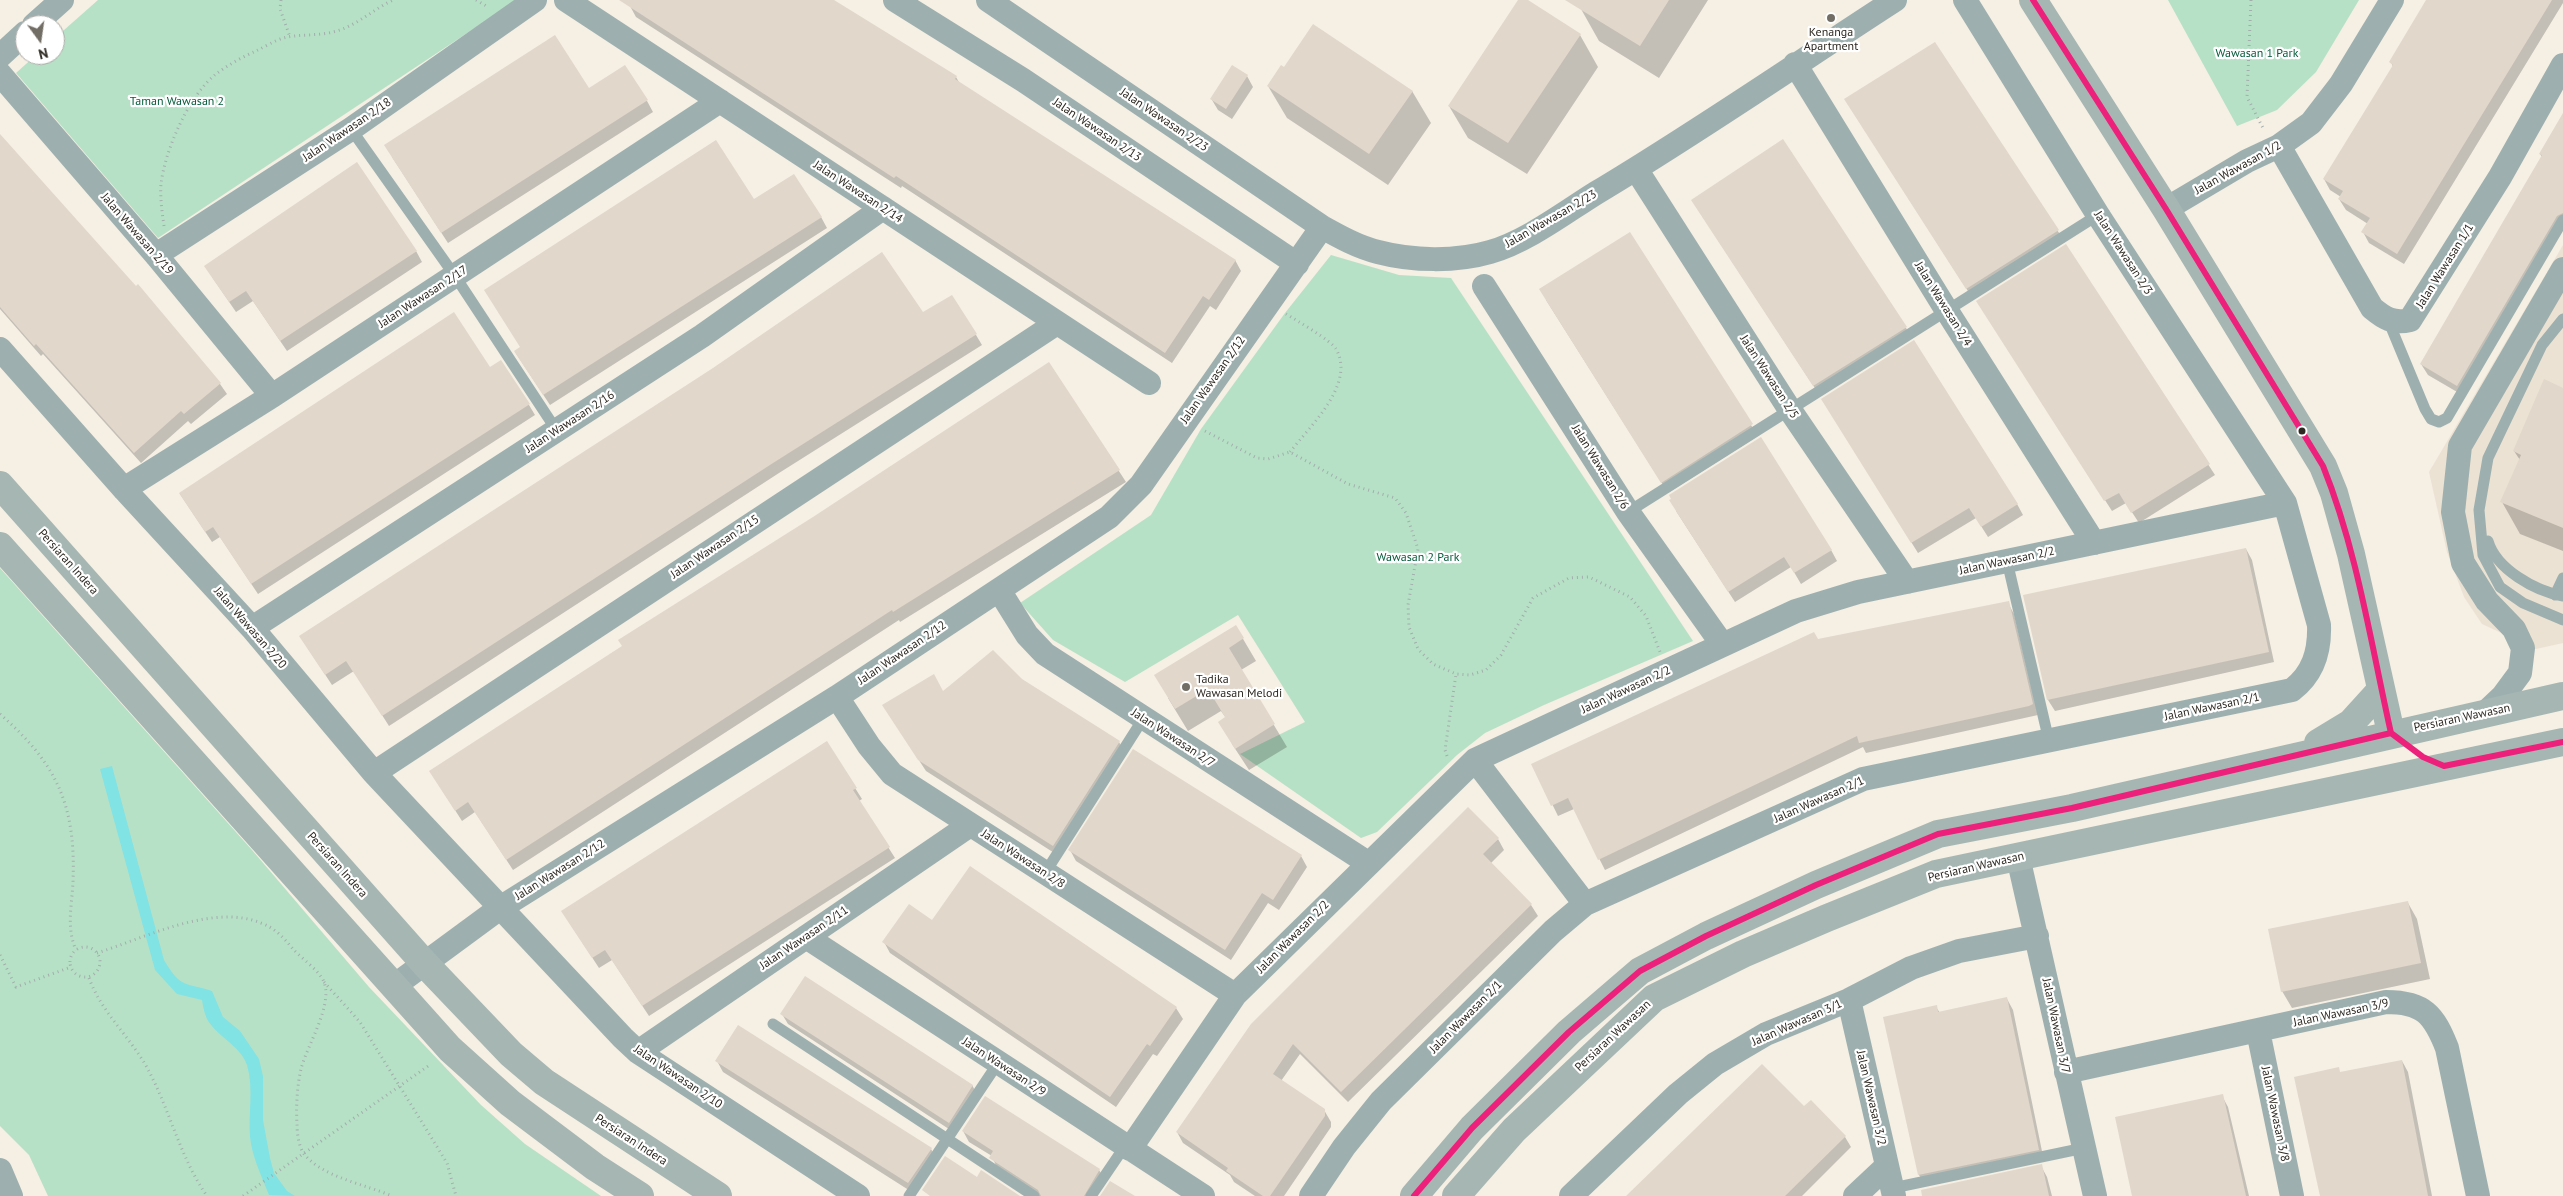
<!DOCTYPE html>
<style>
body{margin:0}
#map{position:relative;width:2563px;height:1196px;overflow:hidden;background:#f5efe4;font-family:"PT Sans",sans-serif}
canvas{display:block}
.north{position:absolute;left:15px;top:15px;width:50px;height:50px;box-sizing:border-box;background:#fff;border:1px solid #aba9a6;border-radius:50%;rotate:166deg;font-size:14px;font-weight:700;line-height:20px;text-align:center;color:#2d2821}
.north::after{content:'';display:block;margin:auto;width:18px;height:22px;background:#736e65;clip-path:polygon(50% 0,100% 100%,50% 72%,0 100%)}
</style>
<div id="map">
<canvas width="2563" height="1196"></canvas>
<div class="north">N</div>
</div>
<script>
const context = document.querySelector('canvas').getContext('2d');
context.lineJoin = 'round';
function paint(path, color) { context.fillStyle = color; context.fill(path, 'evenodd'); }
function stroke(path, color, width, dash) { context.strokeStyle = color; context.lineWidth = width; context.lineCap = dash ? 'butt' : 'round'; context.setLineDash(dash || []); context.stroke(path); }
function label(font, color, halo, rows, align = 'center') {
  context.font = font + ' "PT Sans",sans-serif'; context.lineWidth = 4.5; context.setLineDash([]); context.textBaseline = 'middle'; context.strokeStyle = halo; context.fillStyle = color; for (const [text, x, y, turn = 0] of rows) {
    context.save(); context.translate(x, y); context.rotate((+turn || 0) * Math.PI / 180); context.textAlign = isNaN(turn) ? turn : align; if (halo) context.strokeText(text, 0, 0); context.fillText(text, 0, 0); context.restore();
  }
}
const commercial = new Path2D(`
 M2563,245V643L2536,649L2482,624L2464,597L2447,552L2429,472Z`);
const green = new Path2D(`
 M98,0H517L158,238L16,73L36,55H55V38Z
 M2168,0H2359L2316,72L2277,110L2237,126Z
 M1331,255L1399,275L1451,278L1693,641L1544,705L1485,733L1457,755L1377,832L1361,838L1240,754L1305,722L1238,615L1125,682L1053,640L1020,603L1151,515L1201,429L1285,313Z
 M0,568L252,850L369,987L481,1105L525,1144L601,1196H48L29,1155L0,1126Z`);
const water = new Path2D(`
 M112,766L164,960C181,989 185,982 212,991L223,1017L240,1031L259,1059L263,1076V1120L270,1158L274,1173L287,1191L295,1196L269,1195C262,1177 252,1157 250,1137C248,1113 254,1089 247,1065C240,1045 217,1037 207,1019C204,1013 203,1006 202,1000L177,994L155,970L100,769Z`);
const shadow = new Path2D(`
 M634,0H832L956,77L960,84L1235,260L1241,271L1216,310L1210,306L1172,363L902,186L901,188L636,17L630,6Z
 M1519,0H1525L1580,35L1598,67L1527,174L1468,138L1449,106Z
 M1587,0H1708L1659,78L1599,41L1581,9Z
 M2428,0H2563V3L2404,264L2369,243L2363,232L2368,224L2346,210L2339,199L2341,197L2330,190L2324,179L2393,67L2391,62Z
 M1935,44L2065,242L1973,299L1852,110Z
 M1247,76L1253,87L1232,119L1218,110L1212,100Z
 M1268,86L1412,91L1431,123L1388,185L1287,118Z
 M588,89L647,101L653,112L448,243L392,157Z
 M2563,115V227L2464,396L2428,375L2421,364L2542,157L2540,154Z
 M0,136L220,384L227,394L191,424L188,421L141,463L43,354L41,356L0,309Z
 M754,201L821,217L827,228L550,405L515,352Z
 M1699,211L1906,328L1912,338L1820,396Z
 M1629,234L1758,436L1668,493L1546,300Z
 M2066,246L2215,475L2139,523L2126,503L2112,511L1984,312Z
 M416,251L422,262L287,351L253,301L236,312L212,277Z
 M923,314L976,335L982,345L779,473L389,726L354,671L332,685L307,647Z
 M1049,363L1126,482L900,622L899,620L513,870L475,812L462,821L437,782L623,647Z
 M490,368L529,405L535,415L258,594L220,537L212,542L180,494Z
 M2563,389V551L2520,534L2502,502L2520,460L2514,451Z
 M1829,410L2017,504L2023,515L1988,537L1976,518L1918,553Z
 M1676,511L1831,550L1837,561L1801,584L1791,567L1735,602Z
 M2246,549L2252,560L2274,662L2055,711L2048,700L2024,596Z
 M2008,603L2014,614L2038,715L1866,753L1863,747L1605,870L1574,809L1558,816L1533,765L1818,640Z
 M1236,627L1256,661L1241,670L1287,747L1249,770L1232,744L1226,718L1221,711L1188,731L1168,698Z
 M1021,680L1119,742L1125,753L1059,856L926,771L890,716L943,693Z
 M826,742L862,799L859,801L895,858L649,1016L612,960L599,968L569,922Z
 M1498,839L1504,850L1490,864L1531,905L1538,916L1348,1102L1300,1054L1281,1081L1324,1110L1331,1122V1127L1284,1196H1255L1234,1182L1230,1175L1183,1143L1177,1132Z
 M1070,850L1301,856L1307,867L1279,910L1268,903L1231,960L1076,861Z
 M970,868L1176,1008L1183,1019L1157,1056L1153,1054L1116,1107L890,953L884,942L933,921Z
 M2408,903L2417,919L2430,979L2292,1008L2282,991Z
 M2007,999L2013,1010L2044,1161L1925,1185L1919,1175L1936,1007L1940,1013Z
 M782,1014L972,1085L978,1096L955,1133L788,1024Z
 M717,1061L931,1149L937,1160L915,1194L723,1072Z
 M2402,1061L2408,1072L2432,1196H2321L2341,1073Z
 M2222,1096L2228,1107L2249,1196H2134Z
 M1804,1108L1845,1137L1851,1147L1802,1196H1628Z
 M963,1131L1099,1170L1106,1181L1095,1196H1039L997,1168L992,1156L969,1142Z
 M2041,1166L2047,1177L2052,1196H1923Z`);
const building = new Path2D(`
 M619,0H834L957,76L955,79L1236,260L1209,300L1203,296L1165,353L896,176L894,178Z
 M1518,0H1528L1581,34L1508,143L1448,106Z
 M1565,0H1669L1640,46Z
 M2426,0H2552L2397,254L2361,232L2370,218L2338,199L2343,191L2323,179L2393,65L2389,62Z
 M1313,24L1413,91L1369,154L1267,86L1281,65L1284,67Z
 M555,35L589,88L625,65L648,100L441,233L384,145Z
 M1935,42L2059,230L1966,289L1844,99Z
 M1232,65L1248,75L1226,109L1210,99Z
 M2563,113V213L2557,216L2457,386L2420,364L2525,184L2542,155L2539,154Z
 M0,134L136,286L138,284L221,383L184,414L181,411L134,453L36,344L34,346L0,307Z
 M1783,139L1907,327L1813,386L1691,200Z
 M716,140L754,199L794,174L822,217L543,395L514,351L520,347L484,290Z
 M357,162L417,251L280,341L246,291L229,302L204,266Z
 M1630,232L1753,424L1661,483L1539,289Z
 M2066,244L2210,464L2131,513L2119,493L2104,501L1976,301Z
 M882,252L923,312L952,295L977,334L773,463L382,716L346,661L325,675L299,636L713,368Z
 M454,312L490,367L501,360L530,404L251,584L213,527L205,532L179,493Z
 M1914,340L2018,504L1981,527L1969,508L1911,543L1821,399Z
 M1049,362L1120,470L893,612L892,610L506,860L468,802L455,811L429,771L622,646L618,640L813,517Z
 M2544,379L2563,388V528L2500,502L2521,455L2513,451Z
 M1761,437L1832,550L1794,573L1784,557L1728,592L1669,500L1671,499L1669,495Z
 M2246,548L2269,652L2047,700L2023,595Z
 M2009,601L2033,704L2029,706L1859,743L1857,736L1598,860L1568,798L1551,806L1531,764L1814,632L1818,639Z
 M1236,625L1244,638L1229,648L1275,724L1235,749L1218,722L1225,717L1208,689L1175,709L1154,675Z
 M993,650L1022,679L1120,741L1053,846L918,760L882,705L934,674L943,691Z
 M827,741L857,788L853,790L890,847L642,1006L605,950L592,958L561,911Z
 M1133,749L1302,855L1273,900L1262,893L1225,950L1068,850Z
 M1468,807L1499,838L1483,854L1532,904L1341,1092L1293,1044L1273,1074L1325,1109V1116L1270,1196H1263L1226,1171L1228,1168L1176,1132L1251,1024Z
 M970,866L1177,1007L1150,1046L1147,1044L1110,1097L882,942L909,904L932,920Z
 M2408,901L2421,963L2281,992L2268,929Z
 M805,976L973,1085L949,1123L780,1014Z
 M2007,997L2039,1150L1918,1175L1883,1017L1937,1005L1938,1012Z
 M738,1025L932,1148L908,1183L715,1061Z
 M2402,1060L2428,1196H2320L2294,1077L2339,1067L2340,1072Z
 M1762,1064L1804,1106L1811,1100L1846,1136L1785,1196H1626Z
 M2223,1094L2246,1196H2132L2115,1117Z
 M985,1096L1100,1169L1084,1196H1041L1038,1190L989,1158L993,1151L962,1131Z
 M945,1156L977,1177L981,1170L1020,1196H930L922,1190Z
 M2042,1164L2049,1196H1922L1921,1190Z
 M1110,1181L1135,1196H1100Z`);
const path = new Path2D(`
 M281,0L280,9L290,37
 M476,0L488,7
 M2251,0L2247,97L2264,130
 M164,226C162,212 160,198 161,184C165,150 189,95 216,74C228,65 242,57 256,51C264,47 274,41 283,38C299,34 317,36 333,32C355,27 372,10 393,0
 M1286,314C1296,320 1332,341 1336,349C1356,384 1310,426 1290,452
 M1205,431L1257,458L1268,459L1290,452L1348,484L1395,498L1406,513L1418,549L1408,605L1409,627L1418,649L1433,664L1456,674L1470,675L1486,670L1501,655L1533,598L1569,578L1589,577L1630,597L1646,616L1660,652
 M0,714C57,764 76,805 73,882C72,904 66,928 76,950
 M1447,756L1445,750L1456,674
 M70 962a15 15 0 1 1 30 0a15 15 0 1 1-30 0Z
 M97,953C145,938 212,903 261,923C275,928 284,938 293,949C302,959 319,970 324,982C333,1006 307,1045 301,1069C297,1086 296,1107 297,1125C297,1134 299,1147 304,1154C322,1177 367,1185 392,1196
 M0,955L16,987L71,967
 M89,978C101,1011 127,1034 145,1064C169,1106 179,1156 207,1196
 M324,982L360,1022L447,1163L456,1196
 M243,1196L431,1064`);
const lane = new Path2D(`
 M351,129L455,276L557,431
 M2563,319L2542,345L2488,458L2479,510L2483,555L2500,587L2523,603L2563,620
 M2388,320L2425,409L2431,419L2439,422L2447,418L2563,220
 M1628,512L2098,215
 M2488,541C2496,569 2535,591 2563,596
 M2007,561L2049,741
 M2555,595L2563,578
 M1045,873L1143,719
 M773,1024L1034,1196
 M1893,1188L2084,1148
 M909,1196L998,1063
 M1091,1196L1125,1146`);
const street = new Path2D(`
 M566,0L1149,383
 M895,0L1023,80L1297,264
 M988,0L1322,227C1340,237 1358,247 1378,252C1412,261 1456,262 1490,252C1526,242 1564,213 1596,193C1698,132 1796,64 1895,0
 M34,25L62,0
 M0,56L25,33
 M1795,64L1947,311L2094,543
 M0,74L156,255L272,396
 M2279,146L2372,308C2384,318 2393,324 2410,320L2500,177L2563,65
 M1636,169L1790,410L1907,582
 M2166,209L2247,161L2279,146L2311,123L2341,84L2392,0
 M156,255L351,129L535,0
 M1484,286L1628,512L1722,644
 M0,349L124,489L252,628L374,773L623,1038L638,1052L858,1196
 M124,489L272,396L720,101
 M999,590L1027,635L1045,654L1368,863
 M252,628L702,336L883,208
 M837,697L869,746L892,774L1235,995
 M2484,714L2503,696L2520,673L2523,648L2514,629L2487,601L2463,563L2453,512L2460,446L2563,269
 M1475,760L1585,904
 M374,773L1057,323
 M2018,857L2095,1196
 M806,937L1203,1196
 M394,986L500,908L837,697L1109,517L1141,485L1322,227
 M1849,1000L1894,1196
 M2258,1031L2292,1196
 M638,1052L970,825
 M2066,1072L2386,1002C2424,1002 2434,1015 2447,1048L2478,1196
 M1130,1149L1235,995L1475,760L1796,611L1858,592L2285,503
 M0,1170L11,1196
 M1311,1196L1344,1147L1381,1101L1553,931L1585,904L1863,779L2292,690C2313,674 2320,652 2319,625L2285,503L2098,215L1965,0
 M1571,1196L1678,1094L1715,1064L1766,1034L1849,1000L1911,968L1959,951L2037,936
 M1855,1196L1887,1166`);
const secondary = new Path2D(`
 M2033,0L2166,209L2323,466L2334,493L2351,554L2391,733
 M0,485L425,964L511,1054L544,1082L718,1196
 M0,546L450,1049L510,1103L595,1167L640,1196
 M2318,743L2351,723L2381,690
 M1414,1196L1472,1128L1569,1032L1640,971L1706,936L1816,885L1938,834L2072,808L2563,696
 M1456,1196L1514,1130L1654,998L1743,954L1827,918L1936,874L2563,742`);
const bus1 = new Path2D(`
 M2033,0L2166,209L2323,466C2357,550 2371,644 2391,733
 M2391,733L2423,757L2444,766L2563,742
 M1414,1196L1472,1128L1569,1032L1640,971L1706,936L1816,885L1938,834L2072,808L2391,733`);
const markers = [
 [1831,18,5,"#736e65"],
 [2302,431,4.5,"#2d2821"],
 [1186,687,5,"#736e65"]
];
const poiNames = [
 ["Kenanga",1831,33],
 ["Apartment",1831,47],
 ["Tadika",1196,680,"left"],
 ["Wawasan Melodi",1196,694,"left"]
];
const parkNames = [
 ["Wawasan 1 Park",2257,54],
 ["Taman Wawasan 2",177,102],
 ["Wawasan 2 Park",1418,558]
];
const streetNames = [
 ["Jalan Wawasan 2/23",1164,120,34],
 ["Jalan Wawasan 2/18",347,130,-34],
 ["Jalan Wawasan 2/13",1097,130,34],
 ["Jalan Wawasan 1/2",2238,168,-29],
 ["Jalan Wawasan 2/14",858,192,33],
 ["Jalan Wawasan 2/23",1551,219,-30],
 ["Jalan Wawasan 2/19",137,234,49],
 ["Jalan Wawasan 2/3",2123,253,57],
 ["Jalan Wawasan 1/1",2445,266,-58],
 ["Jalan Wawasan 2/17",423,297,-33],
 ["Jalan Wawasan 2/4",1943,304,58],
 ["Jalan Wawasan 2/5",1769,377,57],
 ["Jalan Wawasan 2/12",1213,380,-55],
 ["Jalan Wawasan 2/16",570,422,-33],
 ["Jalan Wawasan 2/6",1600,467,58],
 ["Jalan Wawasan 2/15",715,547,-34],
 ["Jalan Wawasan 2/2",2007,561,-12],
 ["Persiaran Indera",68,562,48],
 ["Jalan Wawasan 2/20",250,628,49],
 ["Jalan Wawasan 2/12",902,653,-34],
 ["Jalan Wawasan 2/2",1626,690,-25],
 ["Jalan Wawasan 2/1",2212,707,-12],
 ["Persiaran Wawasan",2462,718,-12],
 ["Jalan Wawasan 2/7",1173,738,33],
 ["Jalan Wawasan 2/1",1819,800,-24],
 ["Jalan Wawasan 2/8",1023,859,33],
 ["Persiaran Indera",337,865,48],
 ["Persiaran Wawasan",1976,867,-13],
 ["Jalan Wawasan 2/12",560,870,-32],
 ["Jalan Wawasan 2/2",1293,937,-45],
 ["Jalan Wawasan 2/11",804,938,-34],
 ["Jalan Wawasan 3/9",2341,1013,-12],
 ["Jalan Wawasan 2/1",1466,1017,-45],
 ["Jalan Wawasan 3/1",1797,1023,-24],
 ["Jalan Wawasan 3/7",2056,1026,78],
 ["Persiaran Wawasan",1613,1036,-43],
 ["Jalan Wawasan 2/9",1004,1067,33],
 ["Jalan Wawasan 2/10",678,1077,34],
 ["Jalan Wawasan 3/2",1871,1098,77],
 ["Jalan Wawasan 3/8",2275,1114,78],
 ["Persiaran Indera",631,1140,33]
];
paint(commercial, '#ece2d3');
paint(green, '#b7e1c6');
paint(water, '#82e3e4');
paint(shadow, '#0003');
paint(building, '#e1d7ca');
stroke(path, '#a2aeac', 3, [1, 4]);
stroke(lane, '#9db0af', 11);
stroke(street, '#9db0af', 24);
stroke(secondary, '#a6b6b3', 28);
stroke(bus1, '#ed207b', 6);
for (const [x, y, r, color] of markers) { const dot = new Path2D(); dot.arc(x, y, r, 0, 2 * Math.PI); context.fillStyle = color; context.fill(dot); stroke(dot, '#fff', 2); }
label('12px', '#2d2821', '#fff', poiNames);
label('12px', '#045a3b', '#fff', parkNames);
label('12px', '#2d2821', '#fff', streetNames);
</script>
